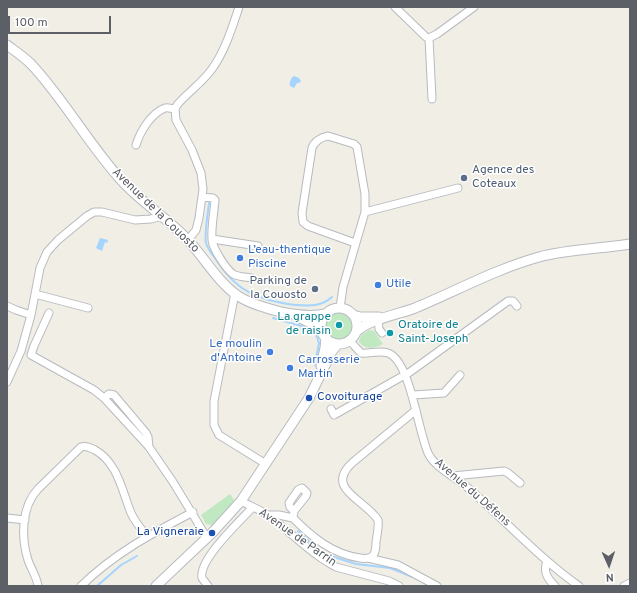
<!DOCTYPE html>
<meta charset="utf-8">
<style>
body{margin:0}
#map{position:relative;width:637px;height:593px;overflow:hidden;background:#f0eee5;font-family:Overpass,sans-serif}
canvas{display:block}
.frame{position:absolute;inset:0;border:8px solid #5c6066;pointer-events:none}
.north{position:absolute;left:589px;top:545px;width:40px;height:40px;-webkit-text-stroke:3px #fff;paint-order:stroke;rotate:177deg;font-size:11px;font-weight:700;line-height:16px;text-align:center;color:#5c6066}
.north::after{content:'';display:block;margin:auto;width:14px;height:18px;background:#5c6066;clip-path:polygon(50% 0,100% 100%,50% 72%,0 100%)}
.scale{position:absolute;left:8px;top:16px;width:103px;height:18px;box-sizing:border-box;border:2px solid #5c6066;border-top:0;padding-left:5px;font-size:12px;line-height:14px;white-space:nowrap;color:#5c6066;-webkit-text-stroke:3px #fff;paint-order:stroke}
</style>
<div id="map">
<canvas width="637" height="593"></canvas>
<div class="frame"></div>
<div class="north">N</div>
<div class="scale">100 m</div>
</div>
<script>
const context = document.querySelector('canvas').getContext('2d');
context.lineJoin = 'round';
function paint(path, color) { context.fillStyle = color; context.fill(path, 'evenodd'); }
function stroke(path, color, width, dash) { context.strokeStyle = color; context.lineWidth = width; context.lineCap = dash ? 'butt' : 'round'; context.setLineDash(dash || []); context.stroke(path); }
function label(font, color, halo, rows, align = 'center') {
  context.font = font + ' Overpass,sans-serif'; context.lineWidth = 3; context.setLineDash([]); context.textBaseline = 'middle'; context.strokeStyle = halo; context.fillStyle = color; for (const [text, x, y, turn = 0] of rows) {
    context.save(); context.translate(x, y); context.rotate((+turn || 0) * Math.PI / 180); context.textAlign = isNaN(turn) ? turn : align; if (halo) context.strokeText(text, 0, 0); context.fillText(text, 0, 0); context.restore();
  }
}
const green = new Path2D(`
 M326 326a13 13 0 1 1 26 0a13 13 0 1 1-26 0Z
 M370,330L374,331L383,344C375,348 366,351 359,342C360,335 363,333 370,330Z
 M230,494L236,503L216,526L206,524L201,515Z`);
const water = new Path2D(`
 M294,76L299,78L301,81L299,83H297L294,88L290,86C289,82 291,78 294,76Z
 M100,238L108,240L107,243L105,242L102,251L96,248Z`);
const stream = new Path2D(`
 M209,203C208,212 204,237 206,243C208,250 214,256 217,261C238,293 259,300 295,305C309,306 321,307 332,297
 M273,318L312,329L317,337L319,343L315,365
 M298,531L316,548L328,555L356,564L390,568L418,579
 M97,586L121,565L137,556`);
const street = new Path2D(`
 M395,7L426,37L429,38L437,34L474,7
 M429,38L432,99
 M136,145C140,132 151,113 165,108C168,107 172,109 175,109
 M202,197L213,198L215,200C214,213 211,227 212,240C213,249 226,269 233,274C238,277 246,277 251,278
 M212,239L258,246
 M188,240L196,230L199,218L203,189L201,173L192,150L176,120L175,109L177,105C188,92 202,83 212,69C225,51 232,28 239,7
 M355,243L308,226L303,222L302,213L312,148C314,142 321,137 328,136L354,144L357,147L365,194V212
 M235,293L214,401V425L219,435L266,464
 M35,294L88,308
 M7,306L16,310L31,315
 M340,308L343,287L365,212L458,188
 M49,313L34,346L31,355L94,390L104,398L149,447L173,482L207,538
 M378,317L379,329L382,333
 M349,340L361,353C370,354 379,350 388,353C411,361 418,434 429,455C437,469 456,477 468,488C505,520 539,558 579,586
 M7,382L21,351L31,315L40,268L47,252L58,240L87,216L94,212H102L135,220L151,219L162,216
 M413,395L444,393L460,375
 M104,398L109,394L114,395L146,433L148,437L149,447
 M331,409L334,415L410,372L508,301H513L517,306
 M453,476L504,471L508,473L520,483
 M241,501C250,506 261,510 269,516C292,533 311,554 336,567L389,581L399,586
 M294,511L290,507L289,503L298,490L302,488L307,493L306,496L294,511L293,518C312,537 332,554 360,558C366,559 371,559 374,554C376,550 376,545 376,542C377,535 379,527 378,520C366,500 324,489 352,463L416,410
 M268,515H279L293,518
 M7,518L25,520
 M368,558L398,565L437,586
 M547,561C543,572 547,578 555,586
 M38,586C37,577 31,569 28,560C21,538 21,507 38,489L81,447C87,445 90,448 95,450C118,463 122,491 131,513C135,522 141,529 147,536
 M81,586C115,553 151,534 193,512
 M208,586L202,578C198,560 240,521 253,507
 M624,586L630,583`);
const secondary = new Path2D(`
 M7,45C15,51 24,57 31,64C64,99 89,145 122,181C140,201 164,216 183,235C202,253 216,281 238,296C251,304 266,308 281,312C295,315 311,317 326,314
 M321 326a18 18 0 1 1 36 0a18 18 0 1 1-36 0Z
 M353,315L361,317H379
 M300,318L321,328
 M356,332C369,319 397,315 415,308C456,291 496,269 539,257C569,249 600,249 630,244
 M321,366L325,348L326,338
 M156,586L212,533L241,501L309,398L332,351L338,344`);
const markers = [
 [464,178,4,"#5c6f8a"],
 [240,258,4,"#3f7fe0"],
 [378,285,4,"#3f7fe0"],
 [315,289,4,"#5c6f8a"],
 [339,325,4,"#0f9aa8"],
 [390,333,4,"#0f9aa8"],
 [270,352,4,"#3f7fe0"],
 [290,368,4,"#3f7fe0"],
 [309,398,4,"#1a4fb4"],
 [212,533,4,"#1a4fb4"]
];
const serviceNames = [
 ["Agence des",472,171],
 ["Coteaux",472,185],
 ["Parking de",307,282,"right"],
 ["la Couosto",307,296,"right"]
];
const streetNames = [
 ["Avenue de la Couosto",155,211,44],
 ["Avenue du Défens",472,493,41],
 ["Avenue de Parrin",297,538,35]
];
const shopNames = [
 ["L’eau-thentique",248,251],
 ["Piscine",248,265],
 ["Utile",386,285],
 ["Le moulin",262,345,"right"],
 ["d'Antoine",262,359,"right"],
 ["Carrosserie",298,361],
 ["Martin",298,375]
];
const cultureNames = [
 ["La grappe",331,318],
 ["de raisin",331,332],
 ["Oratoire de",398,326,"left"],
 ["Saint-Joseph",398,340,"left"]
];
const transitNames = [
 ["Covoiturage",317,398],
 ["La Vigneraie",204,533,"right"]
];
paint(green, '#c0e9c2');
paint(water, '#a5d4ff');
stroke(stream, '#a5d4ff', 2);
stroke(street, '#b7babf', 9);
stroke(secondary, '#b8bbc1', 11);
stroke(street, '#fff', 7);
stroke(secondary, '#fff', 9);
for (const [x, y, r, color] of markers) { const dot = new Path2D(); dot.arc(x, y, r, 0, 2 * Math.PI); context.fillStyle = color; context.fill(dot); stroke(dot, '#fff', 1.5); }
label('12px', '#4e5e75', '#fff', serviceNames, 'left');
label('12px', '#5c6066', '#fff', streetNames);
label('12px', '#366cbe', '#fff', shopNames, 'left');
label('12px', '#0d838f', '#fff', cultureNames, 'right');
label('12px', '#164399', '#fff', transitNames, 'left');
</script>
